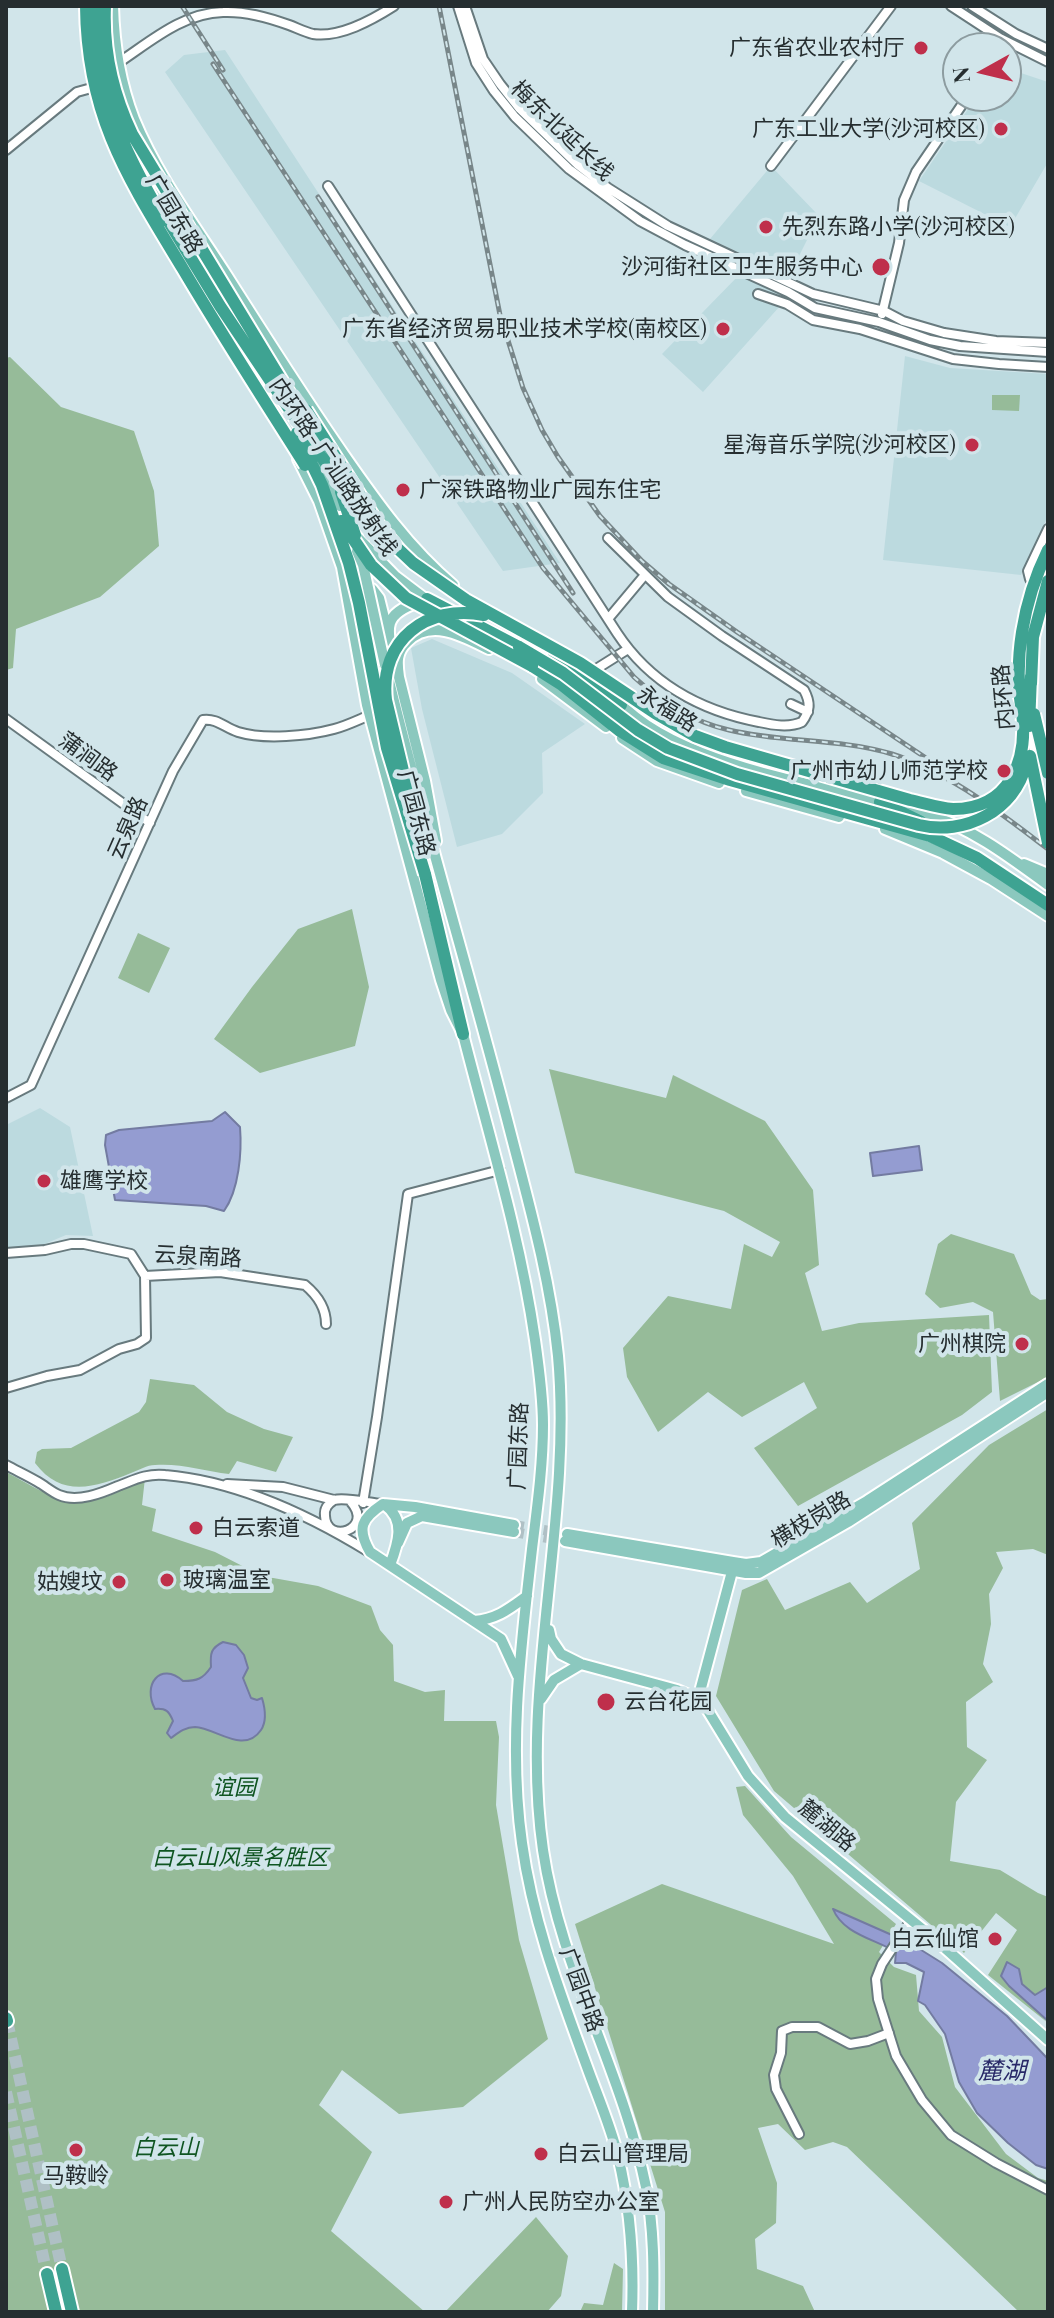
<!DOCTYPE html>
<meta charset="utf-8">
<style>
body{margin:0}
#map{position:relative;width:1054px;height:2318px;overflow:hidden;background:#d1e5ea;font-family:"Playfair Display",serif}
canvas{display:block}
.frame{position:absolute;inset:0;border:8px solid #262e30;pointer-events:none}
.north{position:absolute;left:942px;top:32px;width:80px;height:80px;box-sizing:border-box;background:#d1e5ea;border:2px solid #8d9ca0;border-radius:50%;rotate:262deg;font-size:22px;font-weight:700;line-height:32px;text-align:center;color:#262e30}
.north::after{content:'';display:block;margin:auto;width:28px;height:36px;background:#bf2f4b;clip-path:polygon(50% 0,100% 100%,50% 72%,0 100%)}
</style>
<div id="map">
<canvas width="1054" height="2318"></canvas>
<div class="frame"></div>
<div class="north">N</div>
</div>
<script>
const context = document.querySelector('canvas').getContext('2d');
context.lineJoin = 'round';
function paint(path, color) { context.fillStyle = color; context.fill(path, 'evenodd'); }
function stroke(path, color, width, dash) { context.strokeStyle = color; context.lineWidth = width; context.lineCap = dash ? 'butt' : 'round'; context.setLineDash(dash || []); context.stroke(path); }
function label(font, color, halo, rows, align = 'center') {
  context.font = font + ' "Playfair Display","Noto Sans SC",serif'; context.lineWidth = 8; context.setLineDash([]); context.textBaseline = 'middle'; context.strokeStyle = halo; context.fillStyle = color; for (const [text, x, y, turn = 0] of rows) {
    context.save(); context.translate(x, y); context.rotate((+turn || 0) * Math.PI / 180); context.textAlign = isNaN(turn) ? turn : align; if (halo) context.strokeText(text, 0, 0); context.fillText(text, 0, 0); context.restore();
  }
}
const built = new Path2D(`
 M225,50L560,563L503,571L165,72L184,55Z
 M1006,68L1048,82V162L1010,227L919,181L977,96H1006Z
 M771,166L819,216L789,276L710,239Z
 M741,273L789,296L703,392L662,354Z
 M905,356L950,368L1048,374V516L1021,575L883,560Z
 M432,639L512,673L585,724L542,753L543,793L502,834L457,847L422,709L411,648Z
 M40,1108L70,1127L93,1236L66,1235L35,1248L6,1250V1125Z`);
const green = new Path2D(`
 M10,357L61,407L134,431L154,491L159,546L100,597L16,629L13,668L6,670V358Z
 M992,395H1020L1019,411L992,410Z
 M352,909L369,987L355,1046L260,1073L214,1039L252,987L298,929Z
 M138,933L170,948L149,993L118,978Z
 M549,1069L666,1098L673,1075L765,1121L813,1190L819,1265L805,1273L822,1331L859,1323L989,1315L992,1392L962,1415L798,1506L754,1448L817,1408L804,1382L742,1417L708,1392L658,1432L627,1377L623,1348L668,1296L731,1309L744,1244L772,1257L780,1242L724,1211L575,1173Z
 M951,1234L1014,1254L1031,1294L1040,1300L1048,1299V1377L1000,1401L993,1312L973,1302L940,1308L925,1294L938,1244Z
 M150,1379L194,1385L227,1412L264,1429L293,1437L276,1472L237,1461L229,1474C205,1471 180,1463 155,1465C147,1465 139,1470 131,1473C96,1487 62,1499 35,1463L37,1452L42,1449L71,1448L139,1412L146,1402Z
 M1048,1409V1555L1033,1549L996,1552L1003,1568L989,1594L991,1624L983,1664L993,1682L966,1702L967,1747L987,1760L956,1802L950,1861L1000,1870L1038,1893L1048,1897V1987L1035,1995L1022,1984L1009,1986L1026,1999L1048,2023L988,1975L1017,1930L996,1913L964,1953L774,1791L716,1696L742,1590L767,1579L785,1610L850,1582L867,1603L920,1569L912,1523L989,1445Z
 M6,1472C43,1491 66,1512 111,1495C123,1490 133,1483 145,1478L142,1505L156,1509L152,1531L215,1552L262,1576L318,1586L371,1606L380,1630L393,1645L394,1681L425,1692L445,1690L444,1721H496L499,1737L496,1805L519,1940L548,2039L463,2107L399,2114L342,2070L319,2105L372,2152L331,2231L425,2312H6Z
 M745,1786L791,1837L896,1924L879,1952L894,1967L916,1975L919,2011L942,2037L955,2087L1006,2154L1038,2178L1048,2181V2312H1019L847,2147L833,2142L805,2150L778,2124L758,2128L777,2183L776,2223L755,2239L757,2269L803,2286L815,2312H665V2212L575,1924L662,1884L834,1944L793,1876L743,1815L736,1787Z
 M536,2217L568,2256L561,2296L547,2312H445Z
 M614,2263L623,2269L622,2312H580L584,2303L603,2305Z`);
const water = new Path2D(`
 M225,1112L240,1127C242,1152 239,1190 224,1211L206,1206L115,1200L105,1145L106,1135L119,1130L212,1121Z
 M919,1146L922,1170L873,1176L870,1153Z
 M223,1642L236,1645L244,1655L248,1668L243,1678L251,1698L257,1700L262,1698C265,1708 267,1721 261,1730C244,1755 216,1728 195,1727C185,1727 178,1733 171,1738L167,1733L173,1721C169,1711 166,1708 155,1709C142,1685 160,1661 183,1681C197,1681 203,1679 211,1667C210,1653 211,1648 223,1642Z
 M833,1909L910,1943L942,1963L1007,2016L1048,2059V2169L1036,2165L1008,2143L977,2113L959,2082L945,2034L925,2005L918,2001L924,1972L906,1963H895L896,1952C875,1939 843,1934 833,1909Z
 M1007,1962L1019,1969L1022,1984L1035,1995L1048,1987V2021L1009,1986L1001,1976Z`);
const majorTunnel = new Path2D(`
 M514,1525L561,1533
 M514,1532L559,1540`);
const highwayTunnel = new Path2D(`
 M7,2021L62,2269
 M6,2092L47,2274`);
const minor = new Path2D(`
 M458,6L476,63L494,91L515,117L569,169L640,221L685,245L788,292L815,308L879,322L930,340L960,346L1048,352
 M465,6L483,59L500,84L519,108L578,165L608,188L668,226L813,294L884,311L903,321L944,333L996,341L1048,343
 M951,6L1000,38L1048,62
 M972,6L1016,34L1048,49
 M118,63C150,42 182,13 223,12C244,11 270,18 289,25C297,28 305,32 313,34C340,38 372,20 394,6
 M6,150L77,92L95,87
 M771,166L891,6
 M328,186L617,633C650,683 701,711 759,722C773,725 789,728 802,722C810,711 811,703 804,690L722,636L668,597L608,538
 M758,294L787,304L813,320L860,329L953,359L999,364L1048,367
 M882,314L899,243L904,200L916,172L968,96
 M1030,579L1028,571L1048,529
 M608,619L644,576
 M593,671L628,649
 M791,704L808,712
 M6,719L150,823
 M1026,726L1036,755L1043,764
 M6,1098L31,1085L173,771L203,720C217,718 225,728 238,732C264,740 308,736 334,729C346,726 358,720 370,715
 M6,1253L45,1250L71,1244H84L131,1254L145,1276L220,1272L305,1285C317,1295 326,1308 326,1324
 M6,1388L47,1376L80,1370L119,1349L137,1344L146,1338L145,1276
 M6,1465C17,1471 28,1476 38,1482C45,1486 52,1492 59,1495C77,1503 102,1493 118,1486C134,1480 147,1473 165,1475C236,1481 309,1515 369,1552
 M227,1484L283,1487L334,1500C346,1497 369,1503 383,1504
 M334,1500C328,1504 324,1508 325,1516C326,1545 375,1530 351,1502
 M363,1503L377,1417L408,1194L500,1170
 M911,1920L882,1964L876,1979L878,1999L896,2056L922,2100L951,2135L996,2163L1048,2190
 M799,2134L776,2089L774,2075L781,2053L782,2031L792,2027H818L850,2044L868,2041L889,2033`);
const major = new Path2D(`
 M113,6C114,45 120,83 134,119C157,175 195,226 227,276C265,336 303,396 344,455C376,501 409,548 453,585
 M159,181L163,203L171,219
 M298,459L319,501L342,567L367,705L441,980L451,1010L463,1034C489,1136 520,1236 535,1340C539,1368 543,1397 543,1425C543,1466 537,1508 532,1549C521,1647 508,1745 522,1843C533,1924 562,1998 590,2075C600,2102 611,2128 618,2156C630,2206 634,2260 632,2312
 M357,537L395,576L432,604
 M363,606V592L367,588L372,589L379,598L387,630
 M394,660C386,627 383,614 419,602
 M542,679L606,727
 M389,681C425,828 469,972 507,1119C527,1197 550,1276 558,1356C573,1521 519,1686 543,1850C560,1967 622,2071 646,2187C654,2228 654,2270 653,2312
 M618,701C681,770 839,786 927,814C972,828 1011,858 1048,885
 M622,738L657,761L719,783
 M746,791L839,817
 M885,829L943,853L991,879L1048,916
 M436,841L425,781L399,677C397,663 396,652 407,642C431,617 465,637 489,649
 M1024,864L1048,874
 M383,1504C362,1518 356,1528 370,1552L501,1639L518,1676
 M383,1504L415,1507L514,1525
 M385,1505C406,1520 398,1544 390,1565
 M567,1534L733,1562L746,1564L761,1562L867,1501L1048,1384
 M565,1541L746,1573H759L848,1522L1048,1392
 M398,1543L407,1523L422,1516L514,1532
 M474,1621C497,1619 509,1609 527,1596
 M549,1630L551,1639L561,1654L581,1664L677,1690L698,1699L707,1709L748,1776L785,1817L937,1941L1048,2040
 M541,1699L554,1680L581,1664
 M698,1699L734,1564`);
const highway = new Path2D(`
 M427,599L519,647
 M554,654L601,687L621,705
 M532,666L562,685L620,731L663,758L730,780L930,836L977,858L1048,905
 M880,802L921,822
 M425,874L463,1034
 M6,2018L7,2021
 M62,2269L72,2312
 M47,2274L56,2312`);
const rail = new Path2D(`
 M182,6L223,70
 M439,6L500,315L523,388L542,430L558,457L600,516L642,561L669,584L737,632L932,762
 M213,64L543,568L634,677C661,702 694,722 729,730C783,743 839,738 892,754C949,772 1000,813 1048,849
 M318,197L573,593`);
const majorBridge = new Path2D(`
 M322,466L340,506
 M357,551L363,565L385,665`);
const highwayBridge = new Path2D(`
 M86,6C87,117 128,178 183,269C222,335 264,400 305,465
 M95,6C94,90 123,150 164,220
 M105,6C103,50 113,94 132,134L306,421
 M164,214L220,306L347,495L376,528L413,563L466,600L580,663L655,713L695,736L725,747L910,800C924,803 938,808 953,809C1010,809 1028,760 1022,712
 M306,410L373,516
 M297,433L322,485L349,563L359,603L387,748L425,874
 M341,492L355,535
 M341,521L371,565L406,598L532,666
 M519,647L563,673L638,730L668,748L737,774L919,825C964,836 1015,811 1026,764
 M1031,684L1033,637L1048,581
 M1034,714L1048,773
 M1023,718C1012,662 1023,601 1048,550
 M1029,726L1031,676
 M1030,756L1048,843
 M410,800L386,700C379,640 427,604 484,615`);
const markers = [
 [921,48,8,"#bf2f4b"],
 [1001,129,8,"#bf2f4b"],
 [766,227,8,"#bf2f4b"],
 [881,267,10,"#bf2f4b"],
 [723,329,8,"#bf2f4b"],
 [972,445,8,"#bf2f4b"],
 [403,490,8,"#bf2f4b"],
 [1004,771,8,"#bf2f4b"],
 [44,1181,8,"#bf2f4b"],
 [1022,1344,8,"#bf2f4b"],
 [196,1528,8,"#bf2f4b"],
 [167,1580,8,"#bf2f4b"],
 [119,1582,8,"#bf2f4b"],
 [606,1702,10,"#bf2f4b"],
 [995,1939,8,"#bf2f4b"],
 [76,2150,8,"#bf2f4b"],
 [541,2154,8,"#bf2f4b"],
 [446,2202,8,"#bf2f4b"]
];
const poiNames = [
 ["广东省农业农村厅",905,48],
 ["广东工业大学(沙河校区)",985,129],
 ["先烈东路小学(沙河校区)",782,227,"left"],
 ["沙河街社区卫生服务中心",863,267],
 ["广东省经济贸易职业技术学校(南校区)",707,329],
 ["星海音乐学院(沙河校区)",956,445],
 ["广深铁路物业广园东住宅",419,490,"left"],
 ["广州市幼儿师范学校",988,771],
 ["雄鹰学校",60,1181,"left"],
 ["广州棋院",1006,1344],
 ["白云索道",212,1528,"left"],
 ["玻璃温室",183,1580,"left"],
 ["姑嫂坟",103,1582],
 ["云台花园",624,1702,"left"],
 ["白云仙馆",979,1939],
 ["白云山管理局",557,2154,"left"],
 ["马鞍岭",76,2176,"center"],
 ["广州人民防空办公室",462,2202,"left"]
];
const streetNames = [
 ["梅东北延长线",562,131,44],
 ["广园东路",174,214,59],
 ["内环路-广汕路放射线",333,467,56],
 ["内环路",1004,697,-95],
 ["永福路",667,709,32],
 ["蒲涧路",88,757,36],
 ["广园东路",416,813,75],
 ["云泉路",128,828,-66],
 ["云泉南路",198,1257,3],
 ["广园东路",519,1446,-88],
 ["横枝岗路",811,1520,-31],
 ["麓湖路",827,1826,40],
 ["广园中路",581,1990,70]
];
const parkNames = [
 ["谊园",234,1788],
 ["白云山风景名胜区",240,1858],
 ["白云山",166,2148]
];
const waterNames = [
 ["麓湖",1002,2072]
];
paint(built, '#bcdadf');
paint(green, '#96bb99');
paint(water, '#949cd1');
stroke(water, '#737ba1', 2);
stroke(majorTunnel, '#afc0c5', 10, [10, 5]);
stroke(highwayTunnel, '#afc0c5', 12, [12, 6]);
stroke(minor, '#687a7e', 12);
stroke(major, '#fff', 14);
stroke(highway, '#fff', 16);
stroke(minor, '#fff', 8);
stroke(major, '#8bc8be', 10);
stroke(highway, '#3ea392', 12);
stroke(rail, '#788689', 5);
stroke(rail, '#d1e5ea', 2, [6]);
stroke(majorBridge, '#fff', 14, []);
stroke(highwayBridge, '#fff', 16, []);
stroke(majorBridge, '#8bc8be', 10);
stroke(highwayBridge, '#3ea392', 12);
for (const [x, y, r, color] of markers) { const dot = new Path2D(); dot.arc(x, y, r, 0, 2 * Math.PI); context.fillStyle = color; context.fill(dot); stroke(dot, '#d1e5ea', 3); }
label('22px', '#262e30', '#d1e5ea', poiNames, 'right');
label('22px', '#262e30', '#d1e5ea', streetNames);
label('italic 22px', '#0f5521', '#d1e5ea', parkNames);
label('italic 24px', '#282968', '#d1e5ea', waterNames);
</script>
